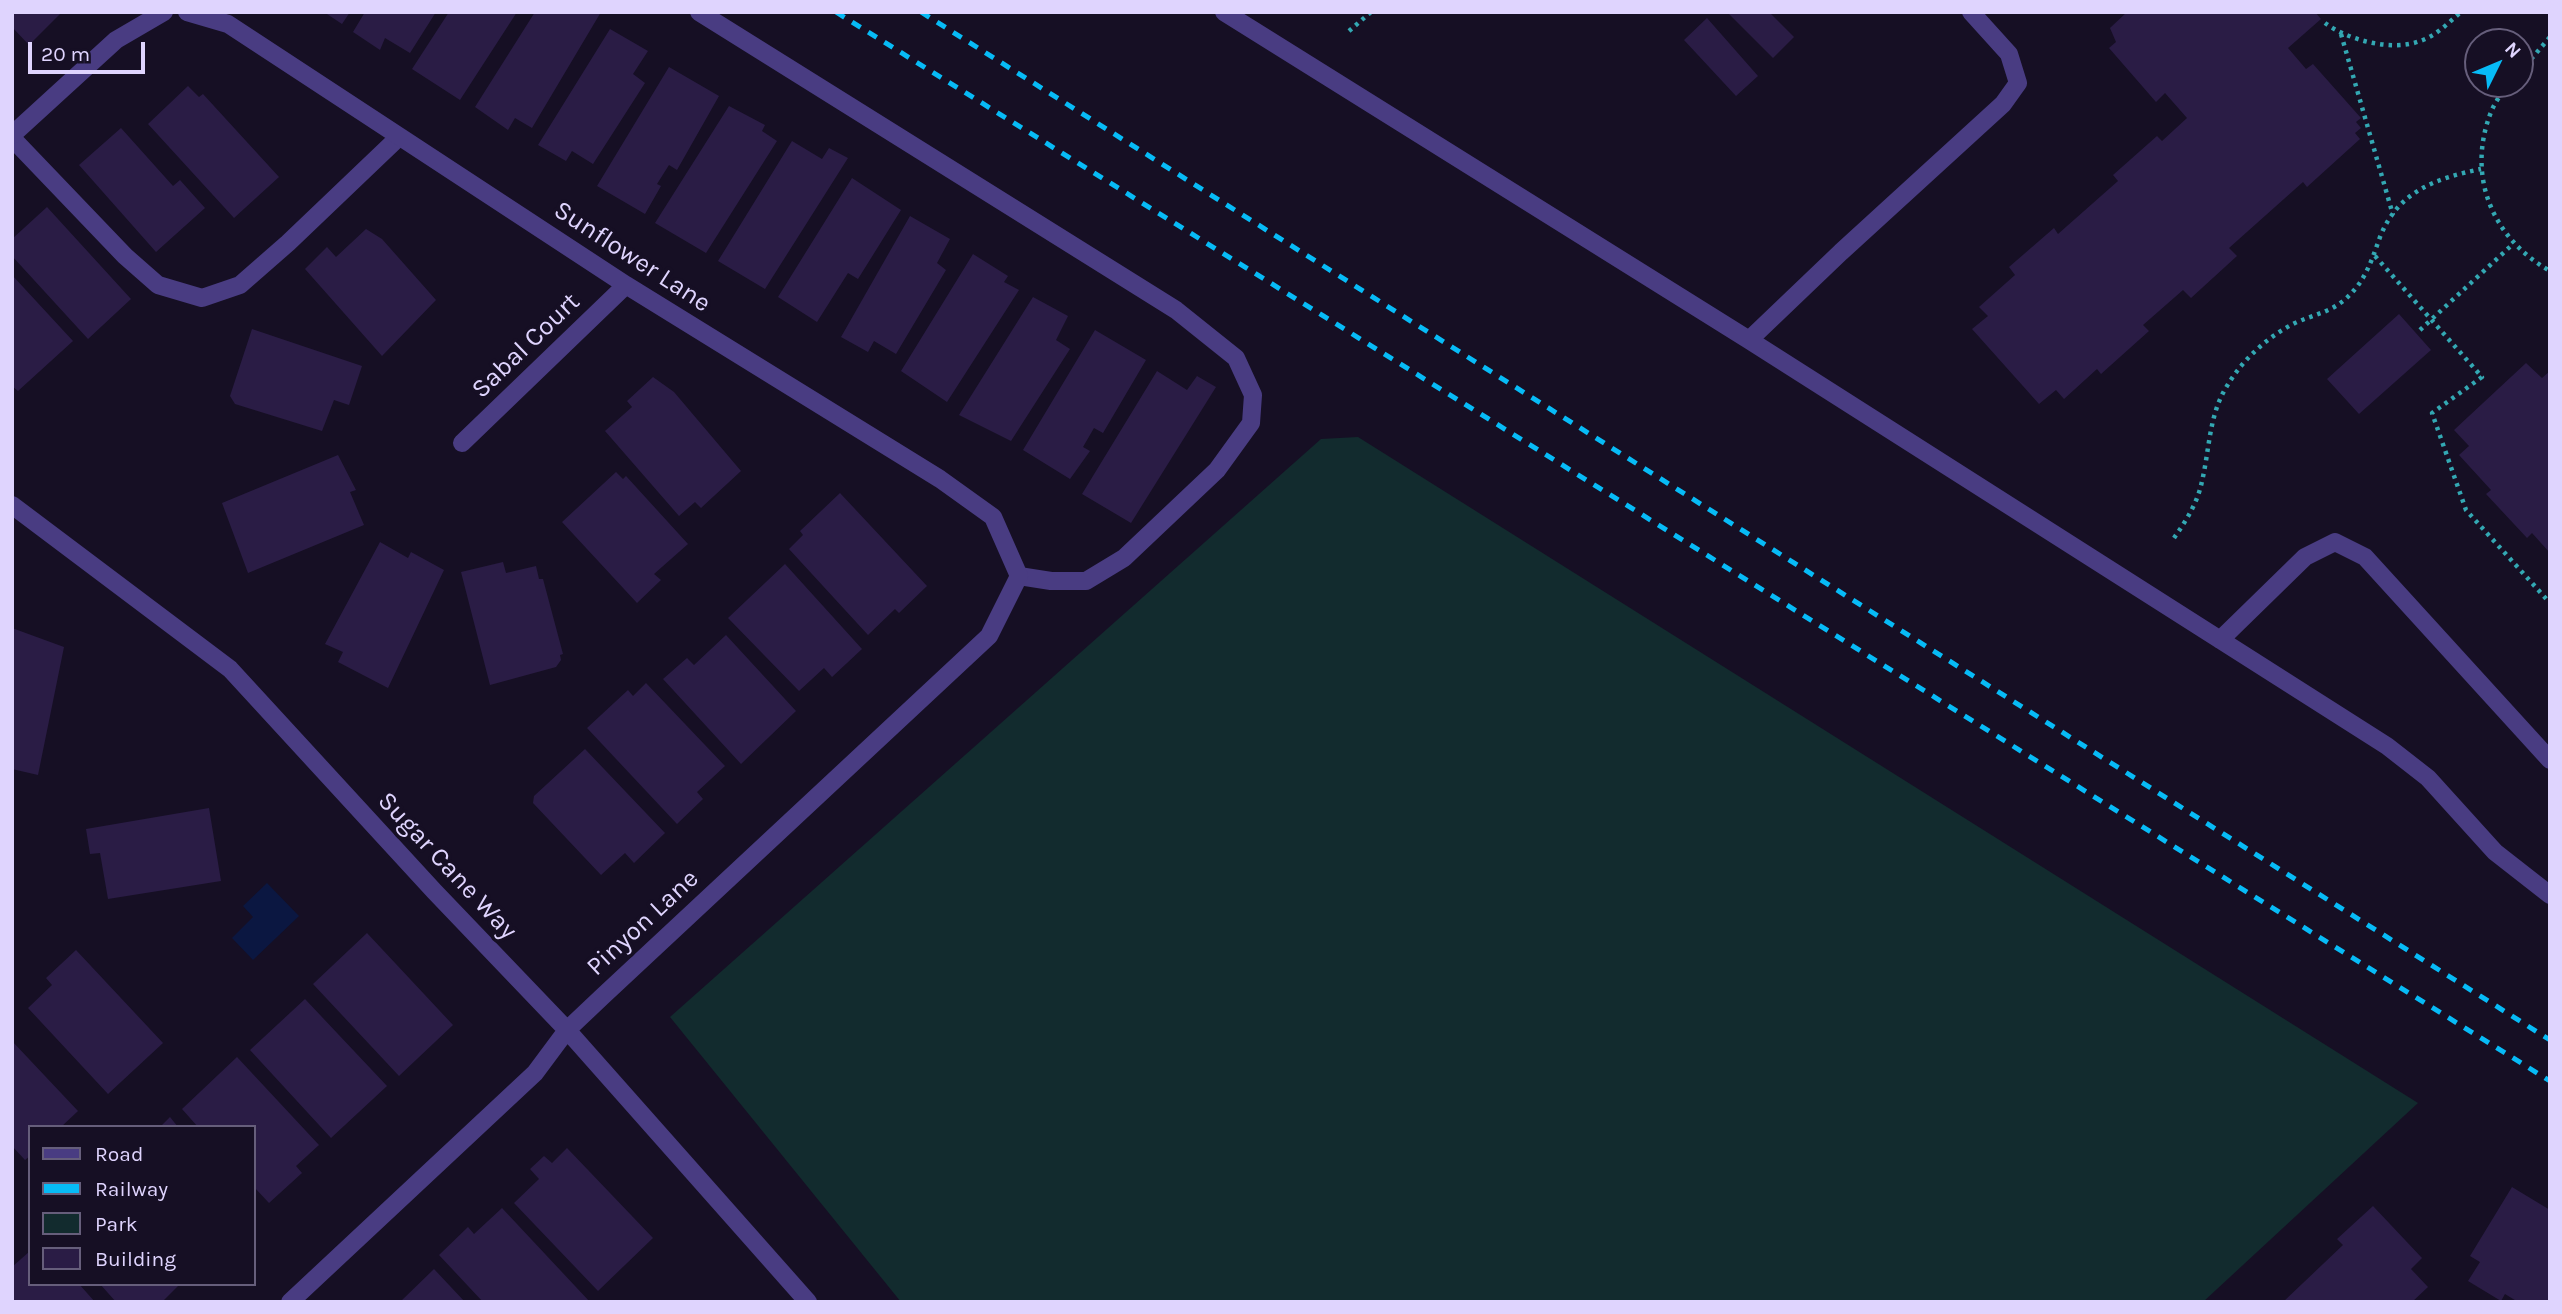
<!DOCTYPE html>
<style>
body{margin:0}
#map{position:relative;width:2562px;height:1314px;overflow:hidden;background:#160f24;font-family:Karla,sans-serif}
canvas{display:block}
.frame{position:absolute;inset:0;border:14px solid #dfd4fe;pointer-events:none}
.legend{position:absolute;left:28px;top:1125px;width:228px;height:161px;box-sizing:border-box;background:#160f24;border:2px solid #665e7b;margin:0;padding:9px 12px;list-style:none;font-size:21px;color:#dfd4fe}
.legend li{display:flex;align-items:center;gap:14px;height:35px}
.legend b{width:35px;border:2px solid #665e7b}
.north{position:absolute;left:2464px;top:28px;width:70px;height:70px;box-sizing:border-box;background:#160f24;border:2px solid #665e7b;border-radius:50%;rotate:47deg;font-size:19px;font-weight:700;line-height:28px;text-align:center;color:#dfd4fe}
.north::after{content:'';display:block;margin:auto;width:24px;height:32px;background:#07bbf6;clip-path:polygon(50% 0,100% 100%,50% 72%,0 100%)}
.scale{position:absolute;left:28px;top:42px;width:117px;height:32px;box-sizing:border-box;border:4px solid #dfd4fe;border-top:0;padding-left:9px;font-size:21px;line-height:24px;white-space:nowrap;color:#dfd4fe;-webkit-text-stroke:5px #160f24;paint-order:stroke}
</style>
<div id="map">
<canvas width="2562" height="1314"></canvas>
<div class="frame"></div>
<ul class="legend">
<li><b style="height:9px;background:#493c82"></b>Road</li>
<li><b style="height:9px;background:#07bbf6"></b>Railway</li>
<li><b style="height:19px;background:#122b2e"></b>Park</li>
<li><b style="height:19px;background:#2a1c45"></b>Building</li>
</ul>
<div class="north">N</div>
<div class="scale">20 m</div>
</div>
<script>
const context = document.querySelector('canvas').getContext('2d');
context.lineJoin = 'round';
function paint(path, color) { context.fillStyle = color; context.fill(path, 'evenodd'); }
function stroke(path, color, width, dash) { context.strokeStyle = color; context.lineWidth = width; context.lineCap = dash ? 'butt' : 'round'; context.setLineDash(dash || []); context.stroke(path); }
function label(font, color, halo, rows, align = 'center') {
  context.font = font + ' Karla,sans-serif'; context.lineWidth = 7; context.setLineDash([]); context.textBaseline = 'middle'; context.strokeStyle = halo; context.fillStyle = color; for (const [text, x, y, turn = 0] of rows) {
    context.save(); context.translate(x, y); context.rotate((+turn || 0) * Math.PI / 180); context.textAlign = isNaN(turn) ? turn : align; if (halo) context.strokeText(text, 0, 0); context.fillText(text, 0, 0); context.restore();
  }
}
const green = new Path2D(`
 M1358,437L2418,1103L2203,1302H901L670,1017L1321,439Z`);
const water = new Path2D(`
 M267,883L299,916L253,960L232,938L253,917L243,906Z`);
const building = new Path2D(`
 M12,12H62L29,45L12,27Z
 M324,12H350L342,24Z
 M365,12H436L410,53L385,38L380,50L353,32Z
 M449,12H517L460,100L412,69Z
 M535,12H601L532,128L515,118L508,130L475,107Z
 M1727,12H1769L1794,37L1773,58Z
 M2127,12H2315L2321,19L2288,48L2306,69L2313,64L2361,118L2356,122L2361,128L2355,133L2360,139L2307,187L2303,182L2229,248L2237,256L2191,298L2183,290L2143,325L2149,331L2101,374L2097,369L2064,399L2056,390L2039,404L1972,329L1988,316L1979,307L2015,275L2009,267L2054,228L2058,234L2118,181L2113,175L2157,136L2162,141L2187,118L2165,93L2156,102L2109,48L2116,42L2110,28Z
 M1707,18L1758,76L1736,96L1684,40Z
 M610,29L648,51L633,74L645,83L593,164L572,151L566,161L538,145Z
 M669,67L719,96L677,170L669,165L657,184L661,186L645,214L597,186Z
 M188,86L199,97L203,94L279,177L234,218L148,124Z
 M729,106L765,125L762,131L777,141L706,253L655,223Z
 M121,128L173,186L180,180L205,208L156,252L79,165Z
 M792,141L822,159L829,148L848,158L765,289L718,261Z
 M852,178L901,210L858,279L848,273L817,322L778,297Z
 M47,207L131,299L88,339L12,256V239Z
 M910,216L950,239L937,263L946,270L896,354L874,341L868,352L841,337Z
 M366,229L382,239L436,300L382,356L305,269L327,247L336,257Z
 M973,254L1008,276L1004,282L1019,290L947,402L901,371Z
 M12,275L73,341L18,391L12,386Z
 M1033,297L1068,316L1056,340L1070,349L1011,441L959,415Z
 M2399,314L2431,350L2359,414L2327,379Z
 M252,329L362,366L349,405L334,400L322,431L235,404L230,396Z
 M1095,330L1146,360L1103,433L1094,428L1083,447L1090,451L1070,479L1023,450Z
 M2526,363L2542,378L2550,371V553L2532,533L2527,538L2486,494L2491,490L2459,455L2469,446L2454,430Z
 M1157,371L1187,390L1197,376L1216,387L1131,523L1082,494Z
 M653,377L674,392L741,471L701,508L695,502L679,516L605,431L632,407L627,401Z
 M338,455L356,490L350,492L364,525L248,573L222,503Z
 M616,472L623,479L626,476L688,544L654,574L661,580L637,603L562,522Z
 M840,493L927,586L899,613L895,609L868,635L789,549L803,535L800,531Z
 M380,542L408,558L411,552L444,570L388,688L338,662L343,652L325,644Z
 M503,562L506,573L536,566L539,579H543L563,654L560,655L561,660L556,667L490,685L461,572Z
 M785,564L862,649L832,677L824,668L799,691L728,618Z
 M12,628L64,647L38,775L12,769Z
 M726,635L796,711L741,764L663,679L687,658L694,665Z
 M646,683L725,766L697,792L703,799L677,824L587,728L628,690L633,696Z
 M585,749L665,833L634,863L625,853L601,875L533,803L534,796Z
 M209,808L221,881L108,899L100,853L90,854L86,829Z
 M367,933L453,1025L399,1076L313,984Z
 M76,950L163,1043L108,1094L28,1008L52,985L46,978Z
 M305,999L387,1086L331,1138L250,1050Z
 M12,1041L78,1111L61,1127H30V1156L25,1160L12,1146Z
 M237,1057L319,1145L296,1166L302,1173L269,1203L254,1187V1127H198L182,1109Z
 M170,1117L178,1127H160Z
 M567,1148L653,1238L598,1291L514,1203L539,1179L530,1169L544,1156L552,1163Z
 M2512,1187L2550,1210V1302H2518L2505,1294L2501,1301L2468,1281L2480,1262L2470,1256Z
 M2373,1206L2422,1258L2411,1269L2428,1287L2412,1302H2283L2343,1245L2337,1239Z
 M502,1208L590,1302H483L439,1255L468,1227L474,1234Z
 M30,1251V1284H79L95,1302H12V1267Z
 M434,1269L465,1302H400Z
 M100,1284H180L162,1302H116Z`);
const path = new Path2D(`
 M2325,23C2348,40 2392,52 2420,41C2436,36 2448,23 2461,12
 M1349,31L1371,12
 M2341,34L2393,215
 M2520,72L2550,37
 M2508,84C2502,93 2495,102 2491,112C2466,176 2492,238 2550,271
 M2375,256L2482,377L2432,413L2466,510L2550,603
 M2420,330L2513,244
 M2174,538C2186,521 2198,502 2202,481C2209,452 2209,420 2223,393C2239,363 2265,338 2295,323C2312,315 2328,313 2343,301C2365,283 2371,262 2380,237C2398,191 2437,178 2481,169`);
const lane = new Path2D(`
 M699,12L1176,310L1236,358L1253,395L1251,423L1217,470L1124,558L1086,581H1051L1019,576
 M1224,12L1749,340L2387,746L2428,778L2495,852L2550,895
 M12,138L125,256L158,285L202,298L240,285L288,243L399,137
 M1749,340L1841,252L2003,104L2018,83L2009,54L1971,12
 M2220,640L2305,557L2335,542L2365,557L2550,760`);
const street = new Path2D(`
 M187,12L228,24L626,285L940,479L993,517L1019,576L989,636L604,995L567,1030L535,1073L290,1302
 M12,135L116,40L164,12
 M462,443L626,285
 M12,505L230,669L434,891L567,1030L808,1302`);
const rail = new Path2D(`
 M836,12L2550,1081
 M921,12L2550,1040`);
const streetNames = [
 ["Sunflower Lane",632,257,33],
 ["Sabal Court",526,346,-44],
 ["Sugar Cane Way",447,866,47],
 ["Pinyon Lane",643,923,-43]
];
paint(green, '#122b2e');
paint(water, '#0b1741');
paint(building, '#2a1c45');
stroke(path, '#33a8b3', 4.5, [3.5, 5]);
stroke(lane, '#493c82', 18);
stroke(street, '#493c82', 18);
stroke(rail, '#07bbf6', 5, [10, 9]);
label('26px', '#dfd4fe', '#160f24', streetNames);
</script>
